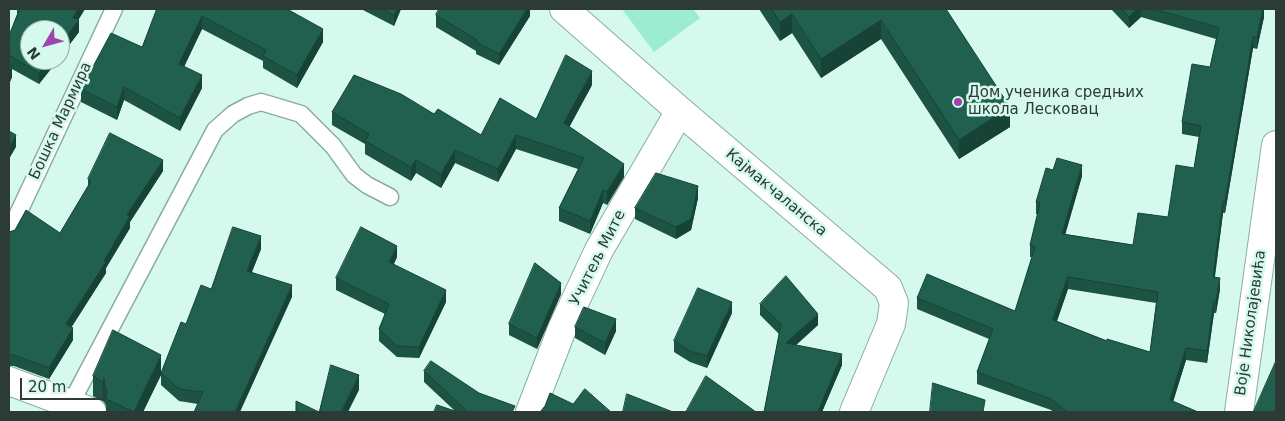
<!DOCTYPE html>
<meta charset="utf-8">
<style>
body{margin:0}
#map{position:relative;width:1285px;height:421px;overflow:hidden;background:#d5f9ec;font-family:"DejaVu Sans",sans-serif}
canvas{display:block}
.frame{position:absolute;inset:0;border:10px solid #2d3b36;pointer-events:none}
.north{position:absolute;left:20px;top:20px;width:50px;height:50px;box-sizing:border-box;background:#d5f9ec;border:1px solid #92ada3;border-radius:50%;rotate:233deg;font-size:14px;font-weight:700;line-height:20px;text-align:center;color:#2d3b36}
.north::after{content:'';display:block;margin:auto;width:18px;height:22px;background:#9e44b0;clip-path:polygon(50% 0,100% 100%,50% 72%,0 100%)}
.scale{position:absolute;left:20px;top:378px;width:85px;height:22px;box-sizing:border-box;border:2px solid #2d3b36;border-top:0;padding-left:6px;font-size:15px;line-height:18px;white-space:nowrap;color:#2d3b36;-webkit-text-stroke:4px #d5f9ec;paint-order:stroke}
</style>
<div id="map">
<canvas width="1285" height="421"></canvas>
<div class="frame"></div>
<div class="north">N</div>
<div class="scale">20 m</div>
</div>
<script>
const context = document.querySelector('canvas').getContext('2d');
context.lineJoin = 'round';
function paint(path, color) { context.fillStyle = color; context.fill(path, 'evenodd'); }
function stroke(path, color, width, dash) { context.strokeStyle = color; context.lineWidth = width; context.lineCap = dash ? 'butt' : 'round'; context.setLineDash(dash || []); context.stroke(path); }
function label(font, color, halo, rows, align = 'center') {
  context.font = font + ' "DejaVu Sans",sans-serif'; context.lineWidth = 5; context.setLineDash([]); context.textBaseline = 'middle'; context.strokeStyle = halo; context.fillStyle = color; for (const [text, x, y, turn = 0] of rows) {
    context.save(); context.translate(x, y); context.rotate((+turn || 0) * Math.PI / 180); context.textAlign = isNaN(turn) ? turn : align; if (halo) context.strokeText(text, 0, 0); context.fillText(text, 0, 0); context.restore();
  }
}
const green = new Path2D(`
 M622,9H693L700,18L654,52Z`);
const lane = new Path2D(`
 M9,233L114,9
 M71,403L215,130L233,114L248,106L261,102L301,114L333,146L354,175L367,185L390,197`);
const street = new Path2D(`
 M564,9L680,111L888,288L894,303L891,324L854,412
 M9,381L92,412
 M530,412L562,329L599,250L680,111
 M1239,412L1276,145`);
const wall = new Path2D(`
 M17,9H85L78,20L79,32L60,57V30L58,60L39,84L12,69V77L9,84V36L17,15Z
 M157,9H287L323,42L297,88L263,68V61L202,29L184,67L202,88L180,131L124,100L117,120L81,102V89L142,47Z
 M361,9H401L394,26Z
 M530,9V16L499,65L476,54V51L436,27V15Z
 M759,9H946L1010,127L959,159L881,39L821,78L792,33L780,41Z
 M1111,9H1264V17L1257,49L1253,48L1225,213H1223L1215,277L1220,289L1216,313H1214L1207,363L1186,360L1173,401L1198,412H1053L1051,410L977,384V372L989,339L917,309V298L1015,311L1032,257H1030V245L1038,214H1036V202L1053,170L1082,176L1065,234L1133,245L1168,217L1194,168L1199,137L1182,134V122L1210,67L1216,39L1141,17L1129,28ZM1068,289L1156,303L1150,352L1107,341L1057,321Z
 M592,85L569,127L624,177L607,205L603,203L590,234L559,221V208L578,169L516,149L498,182L455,163L441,188L416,173L411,181L365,154V144L332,125V112L434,114L481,135L536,119Z
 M163,171L130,222V228L106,268V273L71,327L73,340L49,379L14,366H9V232L60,233L88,187V179Z
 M698,198L691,230L676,239L635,219V208Z
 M261,249L252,272L292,297L198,404L179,401L161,385V375L143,412H106V406L104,402L93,396V376L161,373L186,324L211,289Z
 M397,257L394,264L446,302L419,358L397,357L379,341V329L385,314L336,290V278Z
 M561,294L537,349L509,335V324Z
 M760,304L818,325L796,345L842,365L822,412H764L779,334L760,315Z
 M732,313L707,368L690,362L674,352V341Z
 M575,327L616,331L605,355L575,338Z
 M424,371L479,393L515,412H434L455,411L424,382Z`);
const shadedWall = new Path2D(`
 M78,9H85L74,27L79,20V32L60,57V45L73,18Z
 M397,9H401L394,26V15Z
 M527,9H530V16L499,65V54Z
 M1137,9H1141V17L1129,28V17Z
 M1263,9H1264V17L1257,49V37Z
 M792,14V33L780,41V22Z
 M202,16V29L179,77V64Z
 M881,20V39L821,78V59Z
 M323,29V42L297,88V75Z
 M1253,37V48L1225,213V202Z
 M49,60H58L39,84V73Z
 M12,66V77L9,84V73Z
 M592,71V85L564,137V123Z
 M202,75V88L180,131V118Z
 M124,87V100L117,120V107Z
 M1010,107V127L959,159V140Z
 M16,135V147L9,159V148Z
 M516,135V149L498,182V169Z
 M455,150V163L441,188V174Z
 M163,160V171L130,222V228L106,268V273L66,336V324L104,261L127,215Z
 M416,160V173L411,181V167Z
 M624,164V177L607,205V192Z
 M1082,165V176L1062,246V234Z
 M698,186V198L691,230L676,239V227Z
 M603,190V203L590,234V221Z
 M1223,201V213L1213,288V277Z
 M261,236V249L247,284V271Z
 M397,246V257L389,273V262Z
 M1068,277V289L1053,332V320Z
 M1220,278V289L1216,313V301Z
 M561,283V294L537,349V338Z
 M292,285V297L240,412H235Z
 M446,290V302L419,358V347Z
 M1214,301V313L1207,363V351Z
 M732,302V313L707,368V356Z
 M818,314V325L786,354V343Z
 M616,319V331L605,355V343Z
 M73,328V340L49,379V368Z
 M1186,348V360L1170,412V400Z
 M842,354V365L822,412H818Z
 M161,355V375L143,412H134Z
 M359,375V390L348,412H341Z`);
const building = new Path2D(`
 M20,9H78L73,18L79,20L60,45V30H30V60H49L39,73L9,55V36Z
 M157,9H287L323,29L297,75L263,56L266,50L202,16L179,64L202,75L180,118L124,87L117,107L81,89L111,33L142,47Z
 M383,9H397L394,15Z
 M439,9H527L499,54L476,42L477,40L436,15Z
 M772,9H946L1010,107L959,140L881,20L821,59L792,14L780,22Z
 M1122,9H1137L1129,17Z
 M1154,9H1263L1257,37H1253L1225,202L1223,201L1213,277L1220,278L1216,301H1214L1207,351L1186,348L1170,400L1198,412H1067L1051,399L977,372L993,329L917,298L927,274L1015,311L1035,247L1030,245L1040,203L1036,202L1046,168L1053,170L1057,158L1082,165L1062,234L1133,245L1138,213L1168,217L1176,165L1194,168L1201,126L1182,122L1192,64L1210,67L1219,28ZM1068,277L1158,292L1150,352L1107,339V341L1053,320Z
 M566,55L592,71L564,123L624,164L607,192L603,190L590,221L559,208L584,158L516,135L498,169L455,150L441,174L416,160L411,167L365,141L369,134L332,112L354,75L401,94L434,114L438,109L481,135L500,98L536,119Z
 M9,64L12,66L9,73Z
 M9,131L16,135L9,148Z
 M110,133L163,160L127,215L130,216L104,261L106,262L66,324L73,328L49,368L14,355H9V232L15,230L26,210L60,233L91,181L88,179Z
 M656,173L698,186L691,219L676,227L635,208Z
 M233,227L261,236L247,271L292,285L235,412H194L203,392L179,389L161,373L181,322L186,324L201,285L211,289Z
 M361,227L397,246L389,262L446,290L419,347L397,346L379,329L389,304L336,278Z
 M535,263L561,283L537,338L509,324Z
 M786,276L818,314L786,343L842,354L818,412H764L781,324L760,304Z
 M698,288L732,302L707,356L690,351L674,341Z
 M584,307L616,319L605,343L575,327Z
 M113,330L161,355L134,412L106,399L107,391L104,383L93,376Z
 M431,361L479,393L515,406L512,412H468L424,371Z
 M1276,361V412H1257L1254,411Z
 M331,365L359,375L341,412H296V401L319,412Z
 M706,376L756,412H686Z
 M933,383L985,400L983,412H930Z
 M585,389L611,412H540L545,406L550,393L573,404Z
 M627,394L673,412H623Z
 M437,405L458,412H434Z`);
const markers = [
 [958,102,5,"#9e44b0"]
];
const poiNames = [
 ["Дом ученика средњих",968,93],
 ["школа Лесковац",968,110]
];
const streetNames = [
 ["Бошка Мармира",61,121,-65],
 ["Кајмакчаланска",776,193,40],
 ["Учитељ Мите",598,258,-63],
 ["Воје Николајевића",1251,323,-82]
];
paint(green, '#9becd1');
stroke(lane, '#8aada0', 19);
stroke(street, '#8aada0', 30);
stroke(lane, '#fff', 16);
stroke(street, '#fff', 28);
paint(wall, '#1c5343');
paint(shadedWall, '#174337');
paint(building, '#21604e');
stroke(building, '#174337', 1);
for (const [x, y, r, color] of markers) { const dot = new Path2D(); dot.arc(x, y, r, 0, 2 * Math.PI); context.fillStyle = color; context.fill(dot); stroke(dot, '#d5f9ec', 2); }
label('15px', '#2d3b36', '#d5f9ec', poiNames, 'left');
label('15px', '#2d3b36', '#d5f9ec', streetNames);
</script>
